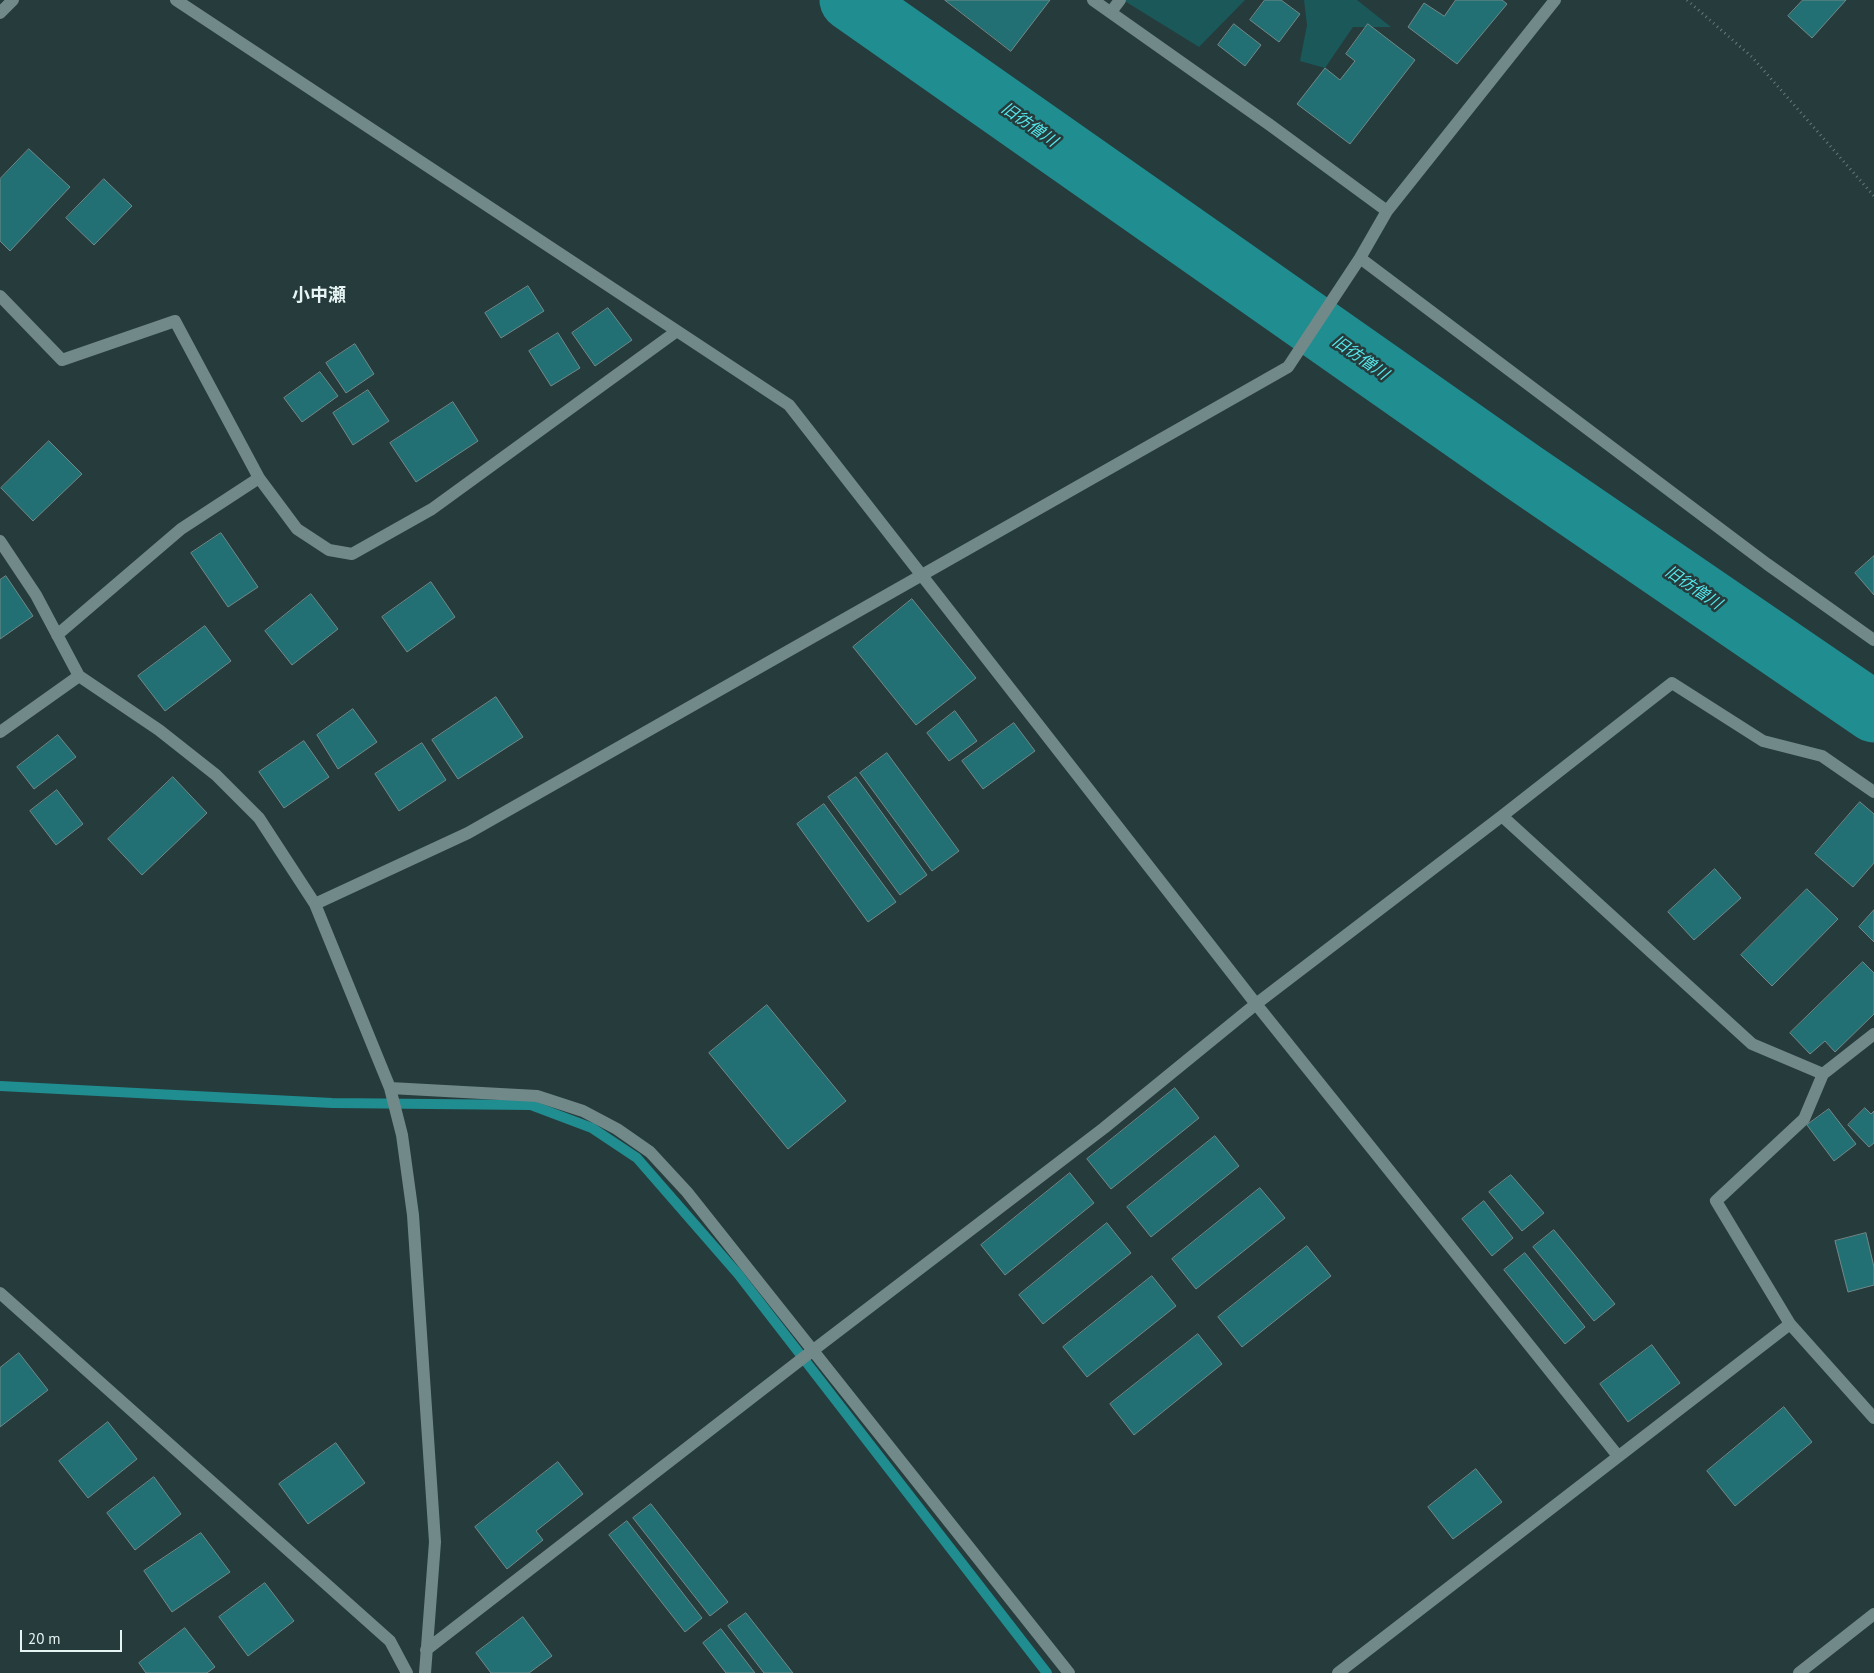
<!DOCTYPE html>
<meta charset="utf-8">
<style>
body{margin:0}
#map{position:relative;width:1874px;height:1673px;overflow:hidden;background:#263b3c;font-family:"PT Sans",sans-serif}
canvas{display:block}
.scale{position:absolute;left:20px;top:1630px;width:102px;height:22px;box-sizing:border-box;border:2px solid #e7f4f4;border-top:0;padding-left:6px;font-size:15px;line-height:18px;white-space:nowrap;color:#e7f4f4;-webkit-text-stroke:4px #263b3c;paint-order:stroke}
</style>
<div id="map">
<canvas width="1874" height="1673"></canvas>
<div class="scale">20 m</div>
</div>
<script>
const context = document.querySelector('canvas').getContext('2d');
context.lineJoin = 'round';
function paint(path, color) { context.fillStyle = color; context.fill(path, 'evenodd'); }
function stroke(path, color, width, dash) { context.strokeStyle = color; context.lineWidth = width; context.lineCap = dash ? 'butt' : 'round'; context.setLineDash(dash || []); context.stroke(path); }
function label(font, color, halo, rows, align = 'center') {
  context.font = font + ' "PT Sans","Noto Sans JP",sans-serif'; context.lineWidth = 5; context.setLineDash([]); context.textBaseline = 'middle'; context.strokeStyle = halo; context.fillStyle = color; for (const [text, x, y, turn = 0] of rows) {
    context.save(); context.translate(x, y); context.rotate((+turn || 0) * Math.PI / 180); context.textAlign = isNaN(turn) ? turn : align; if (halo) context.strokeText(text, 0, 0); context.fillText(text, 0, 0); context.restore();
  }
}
const green = new Path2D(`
 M1123,0H1245L1199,47Z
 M1304,0H1357L1391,27H1353L1325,68L1300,61L1307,25Z`);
const stream = new Path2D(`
 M0,1086L332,1103L531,1105L592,1128L637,1158L738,1274L1047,1673`);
const river = new Path2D(`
 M850,0L1523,472L1874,712`);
const building = new Path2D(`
 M945,0H1050L1011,51Z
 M1265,0H1281L1300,14L1279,42L1250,20Z
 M1456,0H1502L1507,4L1457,64L1408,27L1424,3L1444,16Z
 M1803,0H1846L1812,38L1788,16Z
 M1234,24L1261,45L1245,66L1218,45Z
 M1368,24L1415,60L1350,144L1297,104L1325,68L1340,80L1355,61L1346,54Z
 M29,149L70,187L10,251L0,241V179Z
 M104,179L132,206L94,245L66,218Z
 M528,286L544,311L501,338L485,313Z
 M608,308L632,340L595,366L572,333Z
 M558,333L580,368L551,386L529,351Z
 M355,344L374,374L346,393L326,363Z
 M320,372L338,396L302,422L284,398Z
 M368,390L389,421L353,445L333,413Z
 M453,402L478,441L416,482L390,443Z
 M49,441L82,474L33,521L1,488Z
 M221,533L258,587L228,607L191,553Z
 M1874,556V595L1855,573Z
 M6,576L33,616L0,639V580Z
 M431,582L455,617L407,652L382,617Z
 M311,594L338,629L292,665L265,631Z
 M912,599L976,678L916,725L853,647Z
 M205,626L231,661L165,711L138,676Z
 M496,697L523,737L458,779L432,740Z
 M353,709L377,742L338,769L317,735Z
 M955,711L977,741L949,761L927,733Z
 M1014,723L1035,751L983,789L962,761Z
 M58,735L76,757L34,789L17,767Z
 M304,741L329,777L284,808L259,772Z
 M422,743L446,780L399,811L375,774Z
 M887,753L959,851L932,871L860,773Z
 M173,777L207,813L142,875L108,839Z
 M856,777L927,875L900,895L828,797Z
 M57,790L83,824L56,845L30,811Z
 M1860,802L1874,814V863L1853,887L1815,854Z
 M824,804L896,902L868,922L797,824Z
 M1715,869L1741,898L1694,940L1668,912Z
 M1807,889L1838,919L1772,986L1741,955Z
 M1874,910V942L1859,927Z
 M1863,962L1874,973V1014L1835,1052L1825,1041L1810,1054L1790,1033Z
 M767,1005L846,1101L788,1149L709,1053Z
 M1175,1088L1199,1118L1111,1189L1087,1159Z
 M1865,1108L1871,1114L1874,1111V1143L1869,1147L1848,1125Z
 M1829,1109L1856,1144L1834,1161L1807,1125Z
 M1215,1136L1239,1166L1151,1237L1127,1207Z
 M1070,1173L1094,1203L1005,1275L981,1245Z
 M1511,1175L1544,1213L1522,1231L1489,1192Z
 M1260,1188L1285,1218L1196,1289L1172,1259Z
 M1484,1201L1513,1238L1492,1256L1462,1219Z
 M1107,1223L1131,1253L1043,1324L1019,1295Z
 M1554,1230L1615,1304L1594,1321L1533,1247Z
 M1866,1233L1874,1267V1285L1848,1292L1835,1241Z
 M1307,1246L1331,1276L1242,1347L1218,1317Z
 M1525,1253L1585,1327L1565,1344L1504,1270Z
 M1152,1276L1176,1306L1087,1377L1063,1347Z
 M1198,1334L1222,1364L1134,1435L1110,1404Z
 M1652,1345L1680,1383L1628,1422L1600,1384Z
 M19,1353L48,1390L0,1427V1368Z
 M1784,1407L1812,1442L1735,1506L1707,1471Z
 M108,1422L137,1459L88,1498L59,1461Z
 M336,1443L365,1483L308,1524L279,1484Z
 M558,1462L583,1494L536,1531L543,1540L507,1569L475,1527Z
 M1476,1469L1502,1502L1453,1539L1428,1507Z
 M154,1477L181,1514L135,1550L107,1513Z
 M651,1504L728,1602L710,1616L633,1518Z
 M627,1521L702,1618L685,1632L609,1535Z
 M201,1533L230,1572L172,1612L144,1571Z
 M265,1583L294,1621L248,1656L219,1617Z
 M746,1613L793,1673H764L728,1626Z
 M523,1617L552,1656L529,1673H491L476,1653Z
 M185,1628L215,1667L207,1673H146L139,1663Z
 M721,1629L755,1673H726L703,1643Z`);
const path = new Path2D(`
 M1687,0L1752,57L1874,196`);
const street = new Path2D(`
 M176,0L789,405L1256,1004L1618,1456
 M1093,0L1270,125L1387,211
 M1111,12L1120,0
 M0,13L13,0
 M1360,258L1767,564L1874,640
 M0,296L62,360L175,321L259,478
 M0,541L36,595L79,676L159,730L216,775L259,818L315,904L390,1088L402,1135L413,1215L435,1542L425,1673
 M57,635L181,529L259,478L297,529L329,550L352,554L432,509L677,331
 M0,732L79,676
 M1502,816L1752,1044L1823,1074L1874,1034
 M315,904L468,833L1288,367L1360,258L1387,211L1555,0
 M1823,1074L1804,1119L1716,1201L1790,1324L1874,1418
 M390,1088L537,1096L583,1111L617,1129L650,1152L687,1192L1069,1673
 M0,1293L390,1641L407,1673
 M426,1650L803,1358L1104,1128L1256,1004L1502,816L1672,683L1763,741L1822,756L1874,792
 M1338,1673L1790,1324
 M1799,1673L1874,1614`);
const waterNames = [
 ["旧彷僧川",1029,125,35],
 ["旧彷僧川",1360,358,35],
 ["旧彷僧川",1693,588,34]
];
const quarterNames = [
 ["小中瀬",319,296]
];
paint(green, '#1b585a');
stroke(stream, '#208d90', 10);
stroke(river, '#208d90', 61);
paint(building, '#227073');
stroke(building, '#728989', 1);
stroke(path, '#677a7a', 3, [1, 4]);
stroke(street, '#72898a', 12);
label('italic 16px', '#56e7eb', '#263b3c', waterNames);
label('bold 18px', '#e7f4f4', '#263b3c', quarterNames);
</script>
